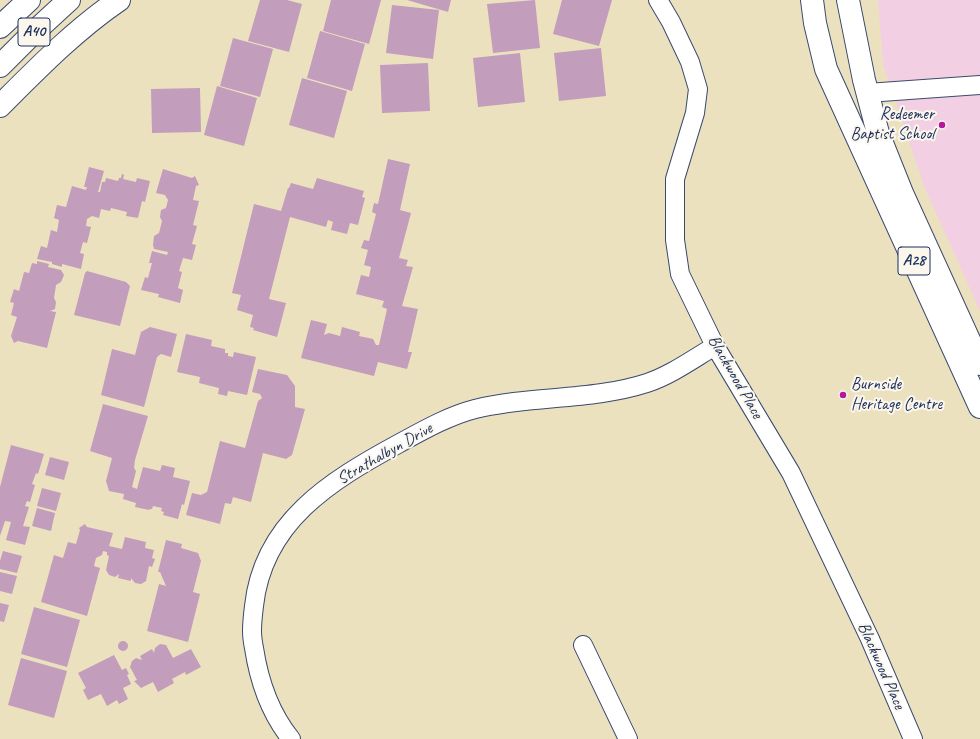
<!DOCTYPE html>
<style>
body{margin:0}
canvas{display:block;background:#ece1bf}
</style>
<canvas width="980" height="739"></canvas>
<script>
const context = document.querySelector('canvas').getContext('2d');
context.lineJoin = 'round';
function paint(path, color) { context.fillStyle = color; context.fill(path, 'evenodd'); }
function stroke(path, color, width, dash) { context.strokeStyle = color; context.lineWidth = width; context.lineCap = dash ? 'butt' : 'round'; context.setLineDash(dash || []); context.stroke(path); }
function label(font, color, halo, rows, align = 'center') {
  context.font = font + ' Caveat,sans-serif'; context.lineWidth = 4; context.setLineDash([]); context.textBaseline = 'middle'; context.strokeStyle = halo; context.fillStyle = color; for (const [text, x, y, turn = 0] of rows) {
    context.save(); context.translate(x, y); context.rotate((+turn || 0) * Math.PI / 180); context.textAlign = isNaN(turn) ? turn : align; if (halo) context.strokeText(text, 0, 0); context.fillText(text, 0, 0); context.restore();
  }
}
const built = new Path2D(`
 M878,0H980V311L924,186L883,64Z`);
const building = new Path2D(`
 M260,0H287L302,4L289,52L248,41Z
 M331,0H381L369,44L323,31Z
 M407,0H451L448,12Z
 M535,0L540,48L493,53L487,4Z
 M562,0H612L599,46L553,34Z
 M392,5L439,10L433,59L386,53Z
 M320,31L365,44L352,91L307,78Z
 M233,38L273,49L260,97L220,86Z
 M601,48L606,96L559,101L554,53Z
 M520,53L525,102L478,107L473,58Z
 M428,63L430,111L382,113L380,65Z
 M302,78L347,91L334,138L289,125Z
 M217,86L257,98L244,146L204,135Z
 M200,88L201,132L152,133L151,89Z
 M388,159L410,164L400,210L411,213L399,258L408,260L406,266L413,267L402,306L418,309L408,352H412L407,369L378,362L374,376L301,358L311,320L327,324L324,335L329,333L340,336L342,327L360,332L359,336L373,339L376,345H379L387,309L382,307L384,301L356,294L361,275L369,277L371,267L364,265L368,250L361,248L364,240L369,241L376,214L372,212L374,203L378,204Z
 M89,167L104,171L98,192H100L102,182H105L106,178L118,181L119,178H121L122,174L124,175L123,179L136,182L137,178L150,181L145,202L142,201L138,218L126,216L127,212L111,208L110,211L101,209L99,218L92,216L87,219L86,226L91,227L87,243L83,242L80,253L84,254L81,269L62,264V267L52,264V262L37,259L41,246L47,248L51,230L57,232L59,220L54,218L57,205L66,207L72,186L86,190L87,187H84Z
 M163,169L192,178L195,176L199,185L196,186L193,200L199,201L193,225L197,226L192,244L196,245L192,260L183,258L179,271L182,272L178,288L183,290L180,303L158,297L159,294L141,290L145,277L148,278L152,263H149L152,251L167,255L168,252L154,249L153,245L154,236L159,233L162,221L160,217L161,210L166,208L168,200L165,195L156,193Z
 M317,178L364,191L362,197L365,198L358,225L350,223L347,234L331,230L333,222L328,220L326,227L290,217L269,299L286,303L277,337L253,330L254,328L250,327L253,315L237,310L241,295L232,293L254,204L281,211L288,188H289L291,183L313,189Z
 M37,261L49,264L48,267L61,270L64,275L61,282L56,285L54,298L56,302L55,309L50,311L56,312L47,348L18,341L14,343L11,336L17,317L11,315L14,303L10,302L14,289L19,291L24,272L29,273L32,263L37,264Z
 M87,271L126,282L130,286L120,326L74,315L85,273Z
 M150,327L177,334L171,357L161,354L157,357L144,407L101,395L112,349L135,355L141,332Z
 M186,334L212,340L211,346L225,349V353H228V356L233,357L234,352L256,357L247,395L228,391L227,396L218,394L219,388L199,383L200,377L177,372Z
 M258,369L287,375L295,386V407L305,409L292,455L286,459L263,453L251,502L233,497L231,504L225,503L220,524L186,515L192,493L201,495L207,492L220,441L245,448L258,401L262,398L260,394L252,392Z
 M103,404L148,416L135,460L134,468L136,471L132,487L137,489L143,467L160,471L162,465L175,468L173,477L190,481L184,505L182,504L178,519L163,515L164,512L161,511L162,508L153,506L152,509H150L149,510L135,507L136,503L123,499L124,494L109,491L106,481L112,458L90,451Z
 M11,445L44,454L38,474L36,473L32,484L35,485L30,502L27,501L25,506L29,507L23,526L30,527L25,545L6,540L11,522L5,521L0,536V487Z
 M50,457L69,462L64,480L45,475Z
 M42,488L61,493L56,511L37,506Z
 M37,508L55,513L51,531L32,526Z
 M85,524L87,527L113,533L109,546L122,549L125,537L146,542L145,548L154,550L152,558L155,559L152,567L149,566L146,581L141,584L135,583L131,578V581L118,578L119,574L115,577L109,575L106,570L109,556L107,555V552L103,551L102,555L96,558L94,566L100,568L87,616L41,602L54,555L63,558L68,542L76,544L80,530L79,528Z
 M166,540L182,544L181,548L198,553L201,561L193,592L200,594L188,642L147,631L159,584L166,586L160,572H158Z
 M3,551L22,556L17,573L0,569V561Z
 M0,572L17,576L12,594L0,591Z
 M0,603L9,605L4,622L0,621Z
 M34,607L80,620L67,667L21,654Z
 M118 646a5 5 0 1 1 10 0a5 5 0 1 1-10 0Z
 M160,644L166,645L173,658L191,649L201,667L186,675L185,672L172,679L174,683L158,692L153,682L141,688L134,681L137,680L130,667L132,661L136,658L142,660L140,656L152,649L154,653L155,648Z
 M114,655L122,670L126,668L129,674L127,675L131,684L123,688L128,699L119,704L117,700L107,706L101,694L88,700L83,690L86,688L78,673Z
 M21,658L67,671L54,718L8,705Z`);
const minor = new Path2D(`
 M658,0L671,22L690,62L698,89L695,113L675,179V240L680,274L715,346L791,473L870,639L913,739
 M867,93L980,85
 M583,645L628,739
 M291,739C270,713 259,681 254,648C253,643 252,637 252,631C252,623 253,614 254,606C263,522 330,481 398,444C422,431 448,416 475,409C532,395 591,401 647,383C671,375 693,359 715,346`);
const highway = new Path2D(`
 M812,0L815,23L826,69L980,407
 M848,0L864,80L878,133L902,193L980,364
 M0,27L29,0
 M0,66L32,34L69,0
 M0,106C37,69 75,30 119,0`);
const markers = [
 [942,125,4,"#b5179e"],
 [843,395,4,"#b5179e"]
];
const shields = [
 [34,32,32],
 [914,261,32]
];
const shieldNames = [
 ["A40",34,32],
 ["A28",914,261]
];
const poiNames = [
 ["Redeemer",934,115],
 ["Baptist School",934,135],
 ["Burnside",851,385,"left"],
 ["Heritage Centre",851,405,"left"]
];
const streetNames = [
 ["Blackwood Place",735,377,60],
 ["Strathalbyn Drive",385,454,-30],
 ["Blackwood Place",881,666,66]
];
paint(built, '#f2cfe2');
paint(building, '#c29dbc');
stroke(minor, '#3a4a6d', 20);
stroke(highway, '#3a4a6d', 24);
stroke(minor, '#fff', 18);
stroke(highway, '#fff', 22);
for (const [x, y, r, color] of markers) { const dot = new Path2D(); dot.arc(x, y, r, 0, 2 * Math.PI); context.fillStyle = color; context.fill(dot); stroke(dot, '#fbf7ec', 1.5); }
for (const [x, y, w] of shields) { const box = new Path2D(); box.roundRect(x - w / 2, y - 14, w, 28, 3); context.fillStyle = '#fbf7ec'; context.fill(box); stroke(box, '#1b2f5e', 1); }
label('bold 16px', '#1b2f5e', null, shieldNames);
label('17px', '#1b2f5e', '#fbf7ec', poiNames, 'right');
label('17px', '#1b2f5e', '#fbf7ec', streetNames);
</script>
